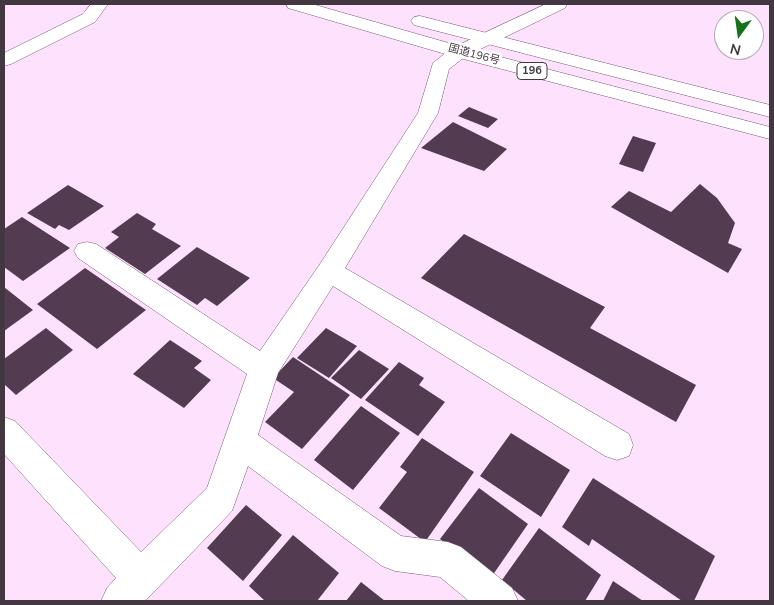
<!DOCTYPE html>
<meta charset="utf-8">
<style>
body{margin:0}
#map{position:relative;width:774px;height:605px;overflow:hidden;background:#fee1fc;font-family:"Nunito Sans",sans-serif}
canvas{display:block}
.frame{position:absolute;inset:0;border:5px solid #433842;pointer-events:none}
.north{position:absolute;left:714px;top:10px;width:50px;height:50px;box-sizing:border-box;background:#fff;border:1px solid #b4afb3;border-radius:50%;rotate:194deg;font-size:14px;font-weight:700;line-height:20px;text-align:center;color:#433842}
.north::after{content:'';display:block;margin:auto;width:18px;height:22px;background:#16711d;clip-path:polygon(50% 0,100% 100%,50% 72%,0 100%)}
</style>
<div id="map">
<canvas width="774" height="605"></canvas>
<div class="frame"></div>
<div class="north">N</div>
</div>
<script>
const context = document.querySelector('canvas').getContext('2d');
context.lineJoin = 'round';
function paint(path, color) { context.fillStyle = color; context.fill(path, 'evenodd'); }
function stroke(path, color, width, dash) { context.strokeStyle = color; context.lineWidth = width; context.lineCap = dash ? 'butt' : 'round'; context.setLineDash(dash || []); context.stroke(path); }
function label(font, color, halo, rows, align = 'center') {
  context.font = font + ' "Nunito Sans","Noto Sans JP",sans-serif'; context.lineWidth = 5; context.setLineDash([]); context.textBaseline = 'middle'; context.strokeStyle = halo; context.fillStyle = color; for (const [text, x, y, turn = 0] of rows) {
    context.save(); context.translate(x, y); context.rotate((+turn || 0) * Math.PI / 180); context.textAlign = isNaN(turn) ? turn : align; if (halo) context.strokeText(text, 0, 0); context.fillText(text, 0, 0); context.restore();
  }
}
const building = new Path2D(`
 M469,107L498,119L488,128L458,116Z
 M453,122L507,149L484,171L421,148Z
 M633,136L656,143L643,172L619,164Z
 M700,184L717,198L735,223L728,243L742,249L728,273L611,207L629,191L671,212Z
 M68,185L104,206L69,230L59,225L55,229L27,213Z
 M137,213L156,224L152,229L181,246L145,274L105,248L119,237L111,232Z
 M22,217L70,248L23,281L4,267V229Z
 M464,234L605,307L590,328L696,385L676,422L421,278Z
 M197,247L250,278L217,306L205,298L197,305L157,279Z
 M85,268L146,310L97,349L37,304Z
 M4,287L33,310L4,331Z
 M46,328L73,350L16,395L4,384V359Z
 M326,328L357,346L329,378L297,358Z
 M170,340L202,361L194,368L211,380L184,408L133,374Z
 M359,350L389,369L361,399L331,378Z
 M293,357L350,395L302,449L265,422L294,392L273,378Z
 M399,362L424,378L419,385L445,402L418,436L365,400Z
 M361,406L400,433L353,490L314,460Z
 M511,433L570,470L541,517L480,476Z
 M422,438L474,472L425,542L379,508L407,472L400,467Z
 M593,478L715,556L694,601H682L592,539L589,546L562,527Z
 M479,488L528,524L490,579L440,539Z
 M246,505L282,535L243,581L207,548Z
 M539,528L601,575L585,601H527L502,580Z
 M293,535L339,573L317,601H265L249,586Z
 M613,581L643,601H603Z
 M361,582L385,601H346Z`);
const minor = new Path2D(`
 M91,4H108L95,22L11,64L4,66V53L83,14Z
 M546,4H567L565,8L466,56L449,69L438,113L345,268L629,434L633,445L629,456L617,460L605,456L333,286L278,373L258,435L401,536L448,542L461,547L512,588L518,601H469L440,577L395,571L382,566L248,466L232,511L145,601H101L107,588L116,578L4,454V417L15,421L141,552L207,488L247,374L78,258L74,251L78,244L87,242L96,244L260,351L320,264L418,113L433,63L452,48Z`);
const highway = new Path2D(`
 M286,4H312L466,48L770,127V139L452,56L288,8Z
 M420,16L770,105V117L414,25L411,21L414,17Z`);
const farStreetnames = [
 ["国道196号",474,55,15]
];
const shields = [
 [532,71,30]
];
const shieldNames = [
 ["196",532,71]
];
paint(building, '#533c52');
stroke(minor, '#745b73', 1);
stroke(highway, '#745b73', 1);
paint(minor, '#fff');
paint(highway, '#fff');
label('11px', '#433842', '#fff', farStreetnames);
for (const [x, y, w] of shields) { const box = new Path2D(); box.roundRect(x - w / 2, y - 8.5, w, 17, 4); context.fillStyle = '#fff'; context.fill(box); stroke(box, '#433842', 1); }
label('bold 11px', '#433842', null, shieldNames);
</script>
